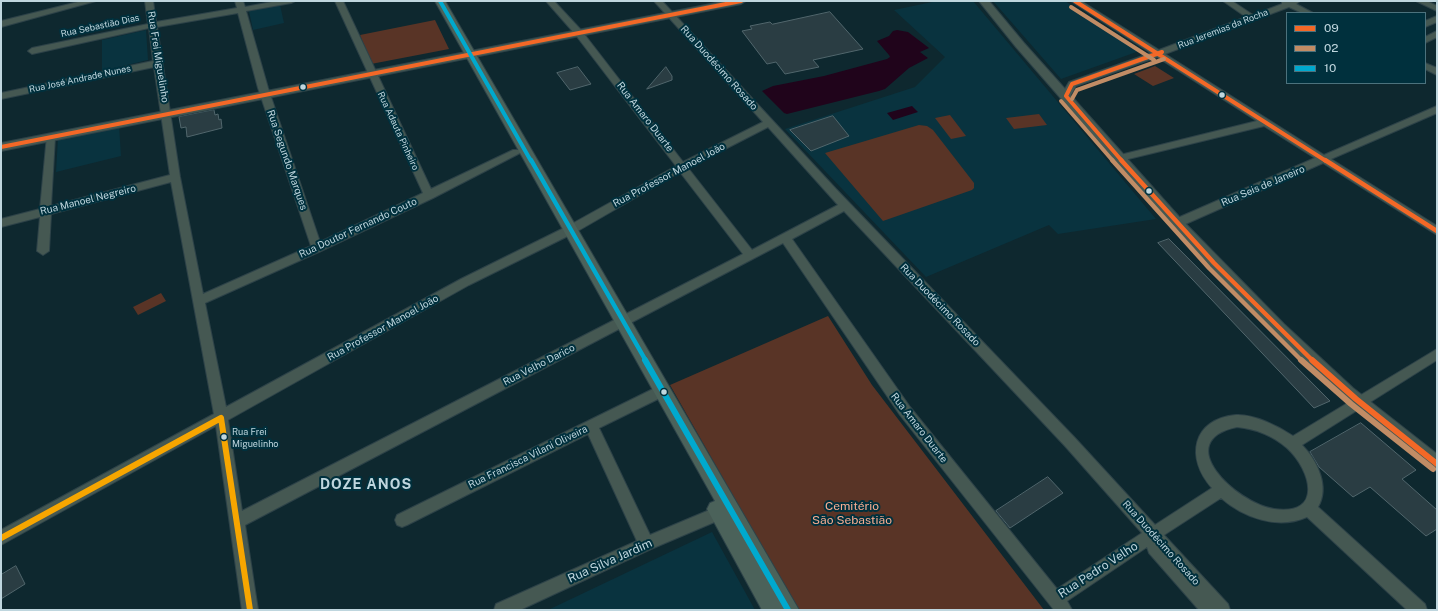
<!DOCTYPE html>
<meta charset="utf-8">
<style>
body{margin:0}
#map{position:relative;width:1438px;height:611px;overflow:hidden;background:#0e282f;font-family:"Public Sans",sans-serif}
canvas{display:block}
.frame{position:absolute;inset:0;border:2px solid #bfd6de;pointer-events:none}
.legend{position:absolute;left:1286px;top:12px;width:140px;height:72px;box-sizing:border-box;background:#00303d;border:1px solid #4c727d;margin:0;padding:5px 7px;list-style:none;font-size:12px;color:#bfd6de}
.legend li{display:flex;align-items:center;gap:8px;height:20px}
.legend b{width:20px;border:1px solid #4c727d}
</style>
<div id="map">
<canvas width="1438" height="611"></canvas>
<div class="frame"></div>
<ul class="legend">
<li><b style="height:5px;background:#f36827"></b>09</li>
<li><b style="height:5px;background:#c18c65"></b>02</li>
<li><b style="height:5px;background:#00a9ce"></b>10</li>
</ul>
</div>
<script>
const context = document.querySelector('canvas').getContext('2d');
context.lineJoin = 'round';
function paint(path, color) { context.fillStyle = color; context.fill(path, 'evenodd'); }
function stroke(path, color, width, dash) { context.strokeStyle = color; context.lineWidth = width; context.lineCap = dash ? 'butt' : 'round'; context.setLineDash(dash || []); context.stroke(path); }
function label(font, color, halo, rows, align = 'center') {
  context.font = font + ' "Public Sans",sans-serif'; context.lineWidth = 4; context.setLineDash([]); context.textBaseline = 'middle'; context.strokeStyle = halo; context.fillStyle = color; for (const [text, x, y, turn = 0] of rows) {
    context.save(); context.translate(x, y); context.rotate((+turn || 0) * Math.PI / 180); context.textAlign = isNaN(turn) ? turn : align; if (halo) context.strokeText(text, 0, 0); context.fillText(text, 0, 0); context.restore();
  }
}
const built = new Path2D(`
 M937,1H973L1156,219L1058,234L1049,225L926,277L785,129L915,87L945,57L894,10Z
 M993,1H1065L1142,50L1061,79Z
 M280,5L284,23L253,30L249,11Z
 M146,30L148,60L102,71V40Z
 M119,125L121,156L56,172L58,138Z
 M712,532L755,610H548Z`);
const green = new Path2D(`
 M435,20L449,49L371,64L360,35Z
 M1155,66L1174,78L1153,86L1134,74Z
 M1039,114L1047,125L1014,129L1006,118Z
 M950,115L966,136L951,139L935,118Z
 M919,125L927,126L933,130L974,183V188L972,190L883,221L825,153Z
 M161,293L166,301L138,315L133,307Z
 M828,316L872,385L1044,610H798L670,385Z`);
const water = new Path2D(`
 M897,30L908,32L929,48L920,52L928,58L909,68L885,89L879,91L787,114L784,113L762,91L773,86L824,76L887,59L890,57L889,55L877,41L889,36L893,31Z
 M912,106L918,112L893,120L887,113Z`);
const building = new Path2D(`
 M830,12L863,49L813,60L819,67L785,74L776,62L767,64L742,31L752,29L750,26L770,22L772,24Z
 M578,67L591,84L570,90L557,73Z
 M666,67L672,76V80L647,89Z
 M214,110L215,115L218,114L219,120L221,119L222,128L187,137L186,127L181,128L179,117Z
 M833,116L849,136L811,151L790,130Z
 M1169,239L1330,401L1314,408L1158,243Z
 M1361,423L1416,470L1402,479L1437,510V529L1426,536L1370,487L1353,497L1319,467L1310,452Z
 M1048,477L1063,493L1010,528L996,511Z
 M16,566L25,584L1,599V575Z`);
const minor = new Path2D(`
 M82,1H96L1,27V21Z
 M145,1H153L156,22L237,8L235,1H243L245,7L277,1H295L291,3L246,11L268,88L320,242L423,193L335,1H343L431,189L513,150H521L522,152L433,198L321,251L205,303L226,407L461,279L568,226L676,166L575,34L546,1H554L581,30L683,162L763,122L654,1H662L836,189L1075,438L1155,525L1212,488C1185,458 1192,419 1236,415C1254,414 1278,426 1293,436L1437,349V360L1302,445C1317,460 1330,487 1318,507L1425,604L1427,610H1407L1307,517C1278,530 1244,518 1221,498L1164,535L1228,604L1230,610H1199L1149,553L1147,547L1067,601L1072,610H1054L900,415L783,243L245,525L258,610H242L216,426L1,545V530L214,414L171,182L51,214L49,251L43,255L37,251L40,217L1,227V219L40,209L47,135H53L55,137L51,206L170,175L154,67L1,99V93L153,61L149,28L32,54L28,51L32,48L148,24ZM238,13L258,88L311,246L203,294L180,177L157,27ZM768,127L838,205L752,250L688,168ZM680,172L743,254L242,511L228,420L469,285L576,232ZM844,211L1065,446L1142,533L1057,589L910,407L792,239ZM1237,427C1256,429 1272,435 1287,448C1311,470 1324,516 1274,509C1236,503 1170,441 1237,427Z
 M1071,1H1081L1159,50L1246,17L1223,1H1232L1253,15L1282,4V1H1300L1296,4L1313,13H1302L1289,7L1165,54L1324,155L1437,106V113L1331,159L1437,226V235L1323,163L1181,226H1173L1172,223L1173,220L1315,158L1264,126L1120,161L1116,160L1115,158L1116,156L1257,121L1157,57L1076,86L1069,98H1063L1061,96L1069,82L1151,53Z
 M1416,1H1427L1437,6V11Z
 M1437,16V22L1425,27V21Z
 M1437,31V37L1425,43V37Z
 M1425,63L1437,68V75L1425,69Z
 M653,389L658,391L660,395L658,399L599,428L650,535L719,506L724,508L726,513L724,518L651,549L520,610H494L496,604L637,541L588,434L407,525L402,527L397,525L395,520L397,515Z`);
const tertiary = new Path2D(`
 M726,1H746L741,4L1,151V143Z
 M979,1H989L1024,43L1182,220L1284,324L1353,388L1437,454V471L1431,469L1343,398L1274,332L1172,226L1016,47Z`);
const secondary = new Path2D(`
 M435,1H445L799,610H762L707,509L710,503L715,501Z`);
const bus1Far2 = new Path2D(`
 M1075,1L1326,161
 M1,147L741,1
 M1122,161L1066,96L1072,84L1162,52`);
const bus1Far1 = new Path2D(`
 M1121,160L1214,263L1313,361
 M1325,160L1437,231`);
const bus1 = new Path2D(`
 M1312,360L1356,399L1437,464`);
const bus2Far2 = new Path2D(`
 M1071,7L1154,60
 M1072,99L1077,90L1164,59
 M1061,101L1113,161`);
const bus2Far1 = new Path2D(`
 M1112,160L1209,268L1302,361`);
const bus2 = new Path2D(`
 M1301,360L1351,404L1433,469`);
const bus3Far2 = new Path2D(`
 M440,1L531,161`);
const bus3Far1 = new Path2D(`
 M531,160L646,361`);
const bus3 = new Path2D(`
 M645,360L788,610`);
const bus4 = new Path2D(`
 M1,538L221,418L250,610`);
const markers = [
 [303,87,3.5,"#bfd6de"],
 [1222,95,3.5,"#bfd6de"],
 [1149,191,3.5,"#bfd6de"],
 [664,392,3.5,"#bfd6de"],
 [224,437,3.5,"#bfd6de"]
];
const farStreetnames = [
 ["Rua Sebastião Dias",100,26,-12],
 ["Rua Jeremias da Rocha",1223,29,-21],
 ["Rua José Andrade Nunes",80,79,-12],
 ["Rua Adauta Pinheiro",398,131,65]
];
const busNames = [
 ["Rua Frei",232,432],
 ["Miguelinho",232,444]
];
const streetNames = [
 ["Rua Frei Miguelinho",158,57,81],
 ["Rua Duodécimo Rosado",719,68,48],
 ["Rua Amaro Duarte",645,117,52],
 ["Rua Segundo Marques",287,160,71],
 ["Rua Professor Manoel João",669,175,-28],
 ["Rua Seis de Janeiro",1263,186,-23],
 ["Rua Manoel Negreiro",88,200,-14],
 ["Rua Doutor Fernando Couto",358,228,-25],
 ["Rua Duodécimo Rosado",940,305,46],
 ["Rua Professor Manoel João",383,328,-29],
 ["Rua Velho Darico",539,365,-27],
 ["Rua Amaro Duarte",919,428,52],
 ["Rua Francisca Vilani Oliveira",528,457,-26],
 ["Rua Duodécimo Rosado",1161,543,48]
];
const nearParknames = [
 ["Cemitério",852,506],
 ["São Sebastião",852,520]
];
const nearStreetnames = [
 ["Rua Silva Jardim",610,561,-24],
 ["Rua Pedro Velho",1098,570,-33]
];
const districtNames = [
 ["DOZE ANOS",366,485]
];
paint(built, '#09333f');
paint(green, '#593426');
paint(water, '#20041b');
paint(building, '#2a3d43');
stroke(building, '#51666c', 1);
stroke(minor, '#2d4248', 2);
stroke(tertiary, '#2d4248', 2);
stroke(secondary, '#2d4248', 2);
paint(minor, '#455852');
paint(tertiary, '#455852');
paint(secondary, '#4b625a');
stroke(bus1Far2, '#f36827', 4);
stroke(bus1Far1, '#f36827', 4.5);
stroke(bus1, '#f36827', 6);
stroke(bus2Far2, '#c18c65', 4);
stroke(bus2Far1, '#c18c65', 4.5);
stroke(bus2, '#c18c65', 6);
stroke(bus3Far2, '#00a9ce', 4);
stroke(bus3Far1, '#00a9ce', 4.5);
stroke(bus3, '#00a9ce', 6);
stroke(bus4, '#f7a600', 6);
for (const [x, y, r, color] of markers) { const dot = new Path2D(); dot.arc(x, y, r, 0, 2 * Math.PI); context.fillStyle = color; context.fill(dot); stroke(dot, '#00303d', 1.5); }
label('9px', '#bfd6de', '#00303d', farStreetnames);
label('9px', '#bfd6de', '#00303d', busNames, 'left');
label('10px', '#bfd6de', '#00303d', streetNames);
label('12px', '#f9ae92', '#00303d', nearParknames);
label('12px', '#bfd6de', '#00303d', nearStreetnames);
context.letterSpacing = '1px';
label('bold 14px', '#bfd6de', '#00303d', districtNames);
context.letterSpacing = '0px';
</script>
